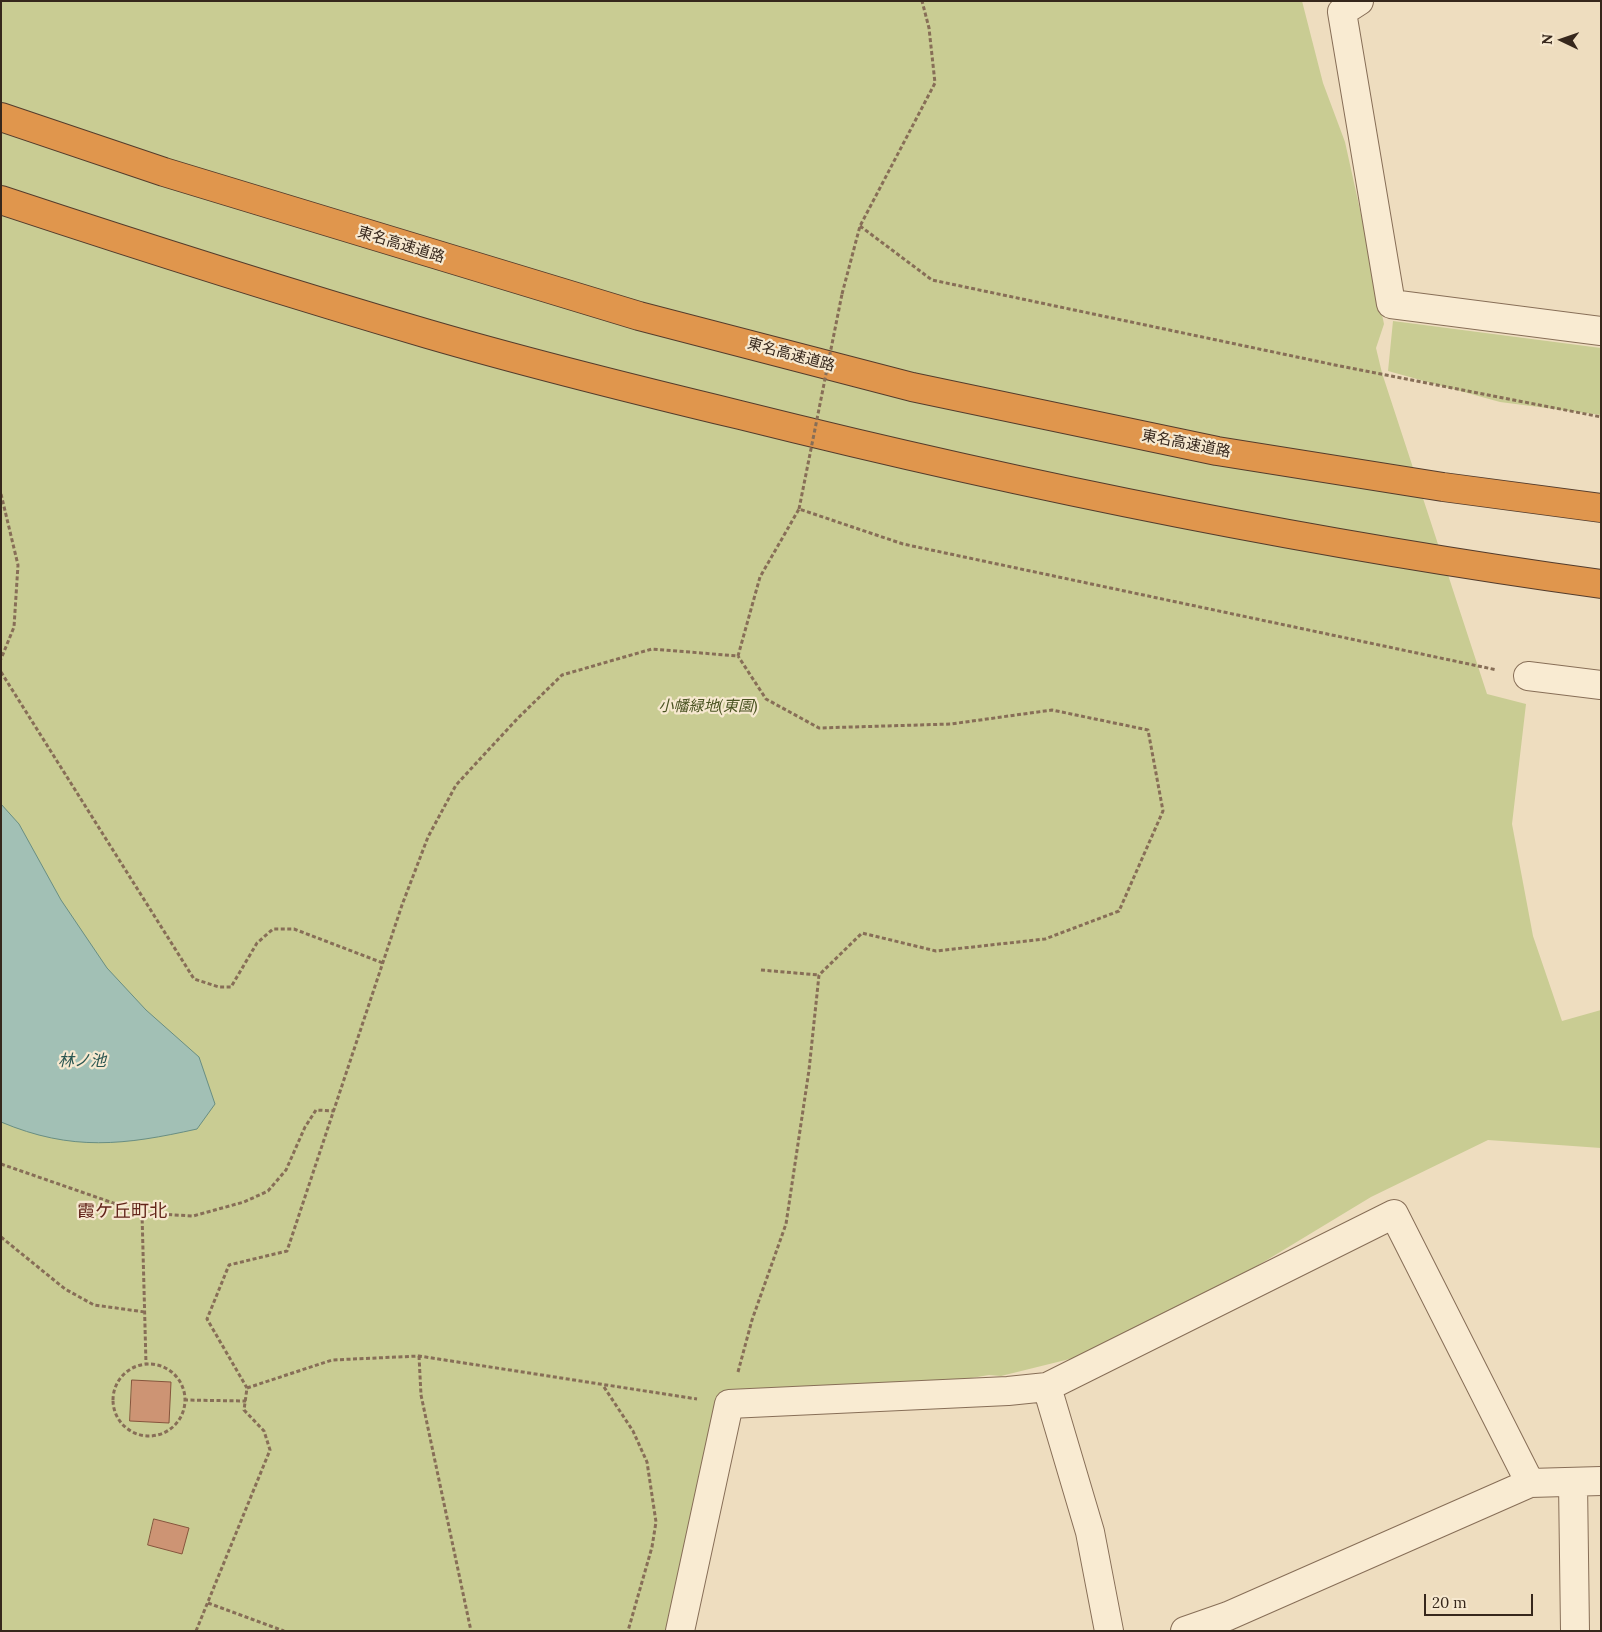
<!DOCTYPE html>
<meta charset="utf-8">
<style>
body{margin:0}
#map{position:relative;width:1602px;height:1632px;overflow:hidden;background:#eeddbf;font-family:Lora,serif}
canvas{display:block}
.frame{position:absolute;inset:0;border:2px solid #36271c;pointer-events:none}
.north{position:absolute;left:1537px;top:15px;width:50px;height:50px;-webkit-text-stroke:4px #f6e8cf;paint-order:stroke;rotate:273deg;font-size:14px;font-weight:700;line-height:20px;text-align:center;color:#36271c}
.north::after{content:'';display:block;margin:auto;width:18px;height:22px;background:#36271c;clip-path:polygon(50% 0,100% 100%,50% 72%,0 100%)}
.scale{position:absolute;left:1424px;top:1594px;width:109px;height:22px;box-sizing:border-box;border:2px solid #36271c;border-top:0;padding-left:6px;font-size:15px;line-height:18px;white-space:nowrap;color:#36271c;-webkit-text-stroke:4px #f6e8cf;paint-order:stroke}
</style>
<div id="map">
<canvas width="1602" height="1632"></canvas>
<div class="frame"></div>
<div class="north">N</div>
<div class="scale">20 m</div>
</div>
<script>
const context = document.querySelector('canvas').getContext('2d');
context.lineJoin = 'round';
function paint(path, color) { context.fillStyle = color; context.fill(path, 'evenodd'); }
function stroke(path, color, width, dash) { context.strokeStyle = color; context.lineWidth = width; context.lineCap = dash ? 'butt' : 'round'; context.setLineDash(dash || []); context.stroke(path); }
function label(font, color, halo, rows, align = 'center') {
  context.font = font + ' Lora,"Noto Sans JP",serif'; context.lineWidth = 4.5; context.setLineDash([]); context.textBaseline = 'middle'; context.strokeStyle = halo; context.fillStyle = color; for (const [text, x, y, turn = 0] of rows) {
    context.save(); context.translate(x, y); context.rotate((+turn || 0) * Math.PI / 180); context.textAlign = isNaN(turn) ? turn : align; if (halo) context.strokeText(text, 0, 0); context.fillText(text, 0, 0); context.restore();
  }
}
const green = new Path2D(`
 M1,1H1302L1323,83L1345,142L1364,228L1384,324L1376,348L1382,373L1487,694L1526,704L1512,824L1533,936L1562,1021L1601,1010V1148L1488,1140L1371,1197L1181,1312L1106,1350L1001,1376L989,1375L713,1421L673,1611L666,1631H1Z
 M1393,321L1601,348V415L1500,402L1388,371Z`);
const water = new Path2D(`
 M1,804L19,824L61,900L107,968L146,1010L199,1057L215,1104L197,1129C125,1145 72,1152 1,1122Z`);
const building = new Path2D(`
 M132,1380L171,1382L169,1423L130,1421Z
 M154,1519L189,1528L182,1554L148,1545Z`);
const path = new Path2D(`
 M860,226L932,280L1335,365L1601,417
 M842,294L860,226L935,83L929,28L922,1
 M1,494L18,565L14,627L1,659
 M1,672L194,979L219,987H231L257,943L273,929H294L383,963
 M761,970L819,975
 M1,1164L142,1213L193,1216L244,1202L268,1191L286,1170L305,1127L316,1110L334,1111
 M142,1213L146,1364
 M1,1237L65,1289L94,1305L145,1312
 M419,1356L421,1395L471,1631
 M113 1400a36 36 0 1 1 72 0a36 36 0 1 1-72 0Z
 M738,1372L752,1320L786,1224L809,1070L819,975L862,933L936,951L1045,939L1119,911L1163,811L1148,730L1052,710L951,724L819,728L766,699L738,656
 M604,1387L633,1431L647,1462L656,1522L652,1547L628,1631
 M247,1388L332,1360L419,1356L697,1399
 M184,1400L246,1401
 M208,1603L284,1631
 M196,1631L270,1450L264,1431L244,1410L247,1388L207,1319L229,1265L287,1251L402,905L428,837L456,785L517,719L562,675L652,649L738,656L760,577L799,509L903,544L1497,670`);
const street = new Path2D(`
 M1359,1L1342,12L1391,304L1601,331
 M1528,676L1601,685
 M1047,1387L1090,1532L1109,1631
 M1573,1482L1575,1631
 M680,1631L729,1404L1008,1391L1047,1387L1394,1214L1530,1483L1601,1481
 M1185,1631L1228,1616L1530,1483`);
const highway = new Path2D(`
 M1,117L164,172L639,316L912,387L1217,451L1443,487L1601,508
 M1,200C143,247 285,292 428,334C531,364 636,390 740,415C1024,486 1311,544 1601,584`);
const pathBridge = new Path2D(`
 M799,509L842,294`);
const streetNames = [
 ["東名高速道路",401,245,17],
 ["東名高速道路",791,355,15],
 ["東名高速道路",1186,444,11]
];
const parkNames = [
 ["小幡緑地(東園)",708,707]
];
const waterNames = [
 ["林ノ池",82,1061]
];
const quarterNames = [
 ["霞ケ丘町北",122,1212]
];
paint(green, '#c9cc93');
paint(water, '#a2c0b5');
stroke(water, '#698e82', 1);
paint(building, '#cd9474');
stroke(building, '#86553d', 1);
stroke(street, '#876e57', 30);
stroke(highway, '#543c2c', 30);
stroke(path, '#876e57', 3, [4, 2.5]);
stroke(street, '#f9ebd2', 28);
stroke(highway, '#e0964d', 28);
stroke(pathBridge, '#876e57', 3, [4, 2.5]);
label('15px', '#36271c', '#f6e8cf', streetNames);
label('italic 15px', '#4a5322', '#f6e8cf', parkNames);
label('italic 16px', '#2b5651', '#f6e8cf', waterNames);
label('18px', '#63251b', '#f6e8cf', quarterNames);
</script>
